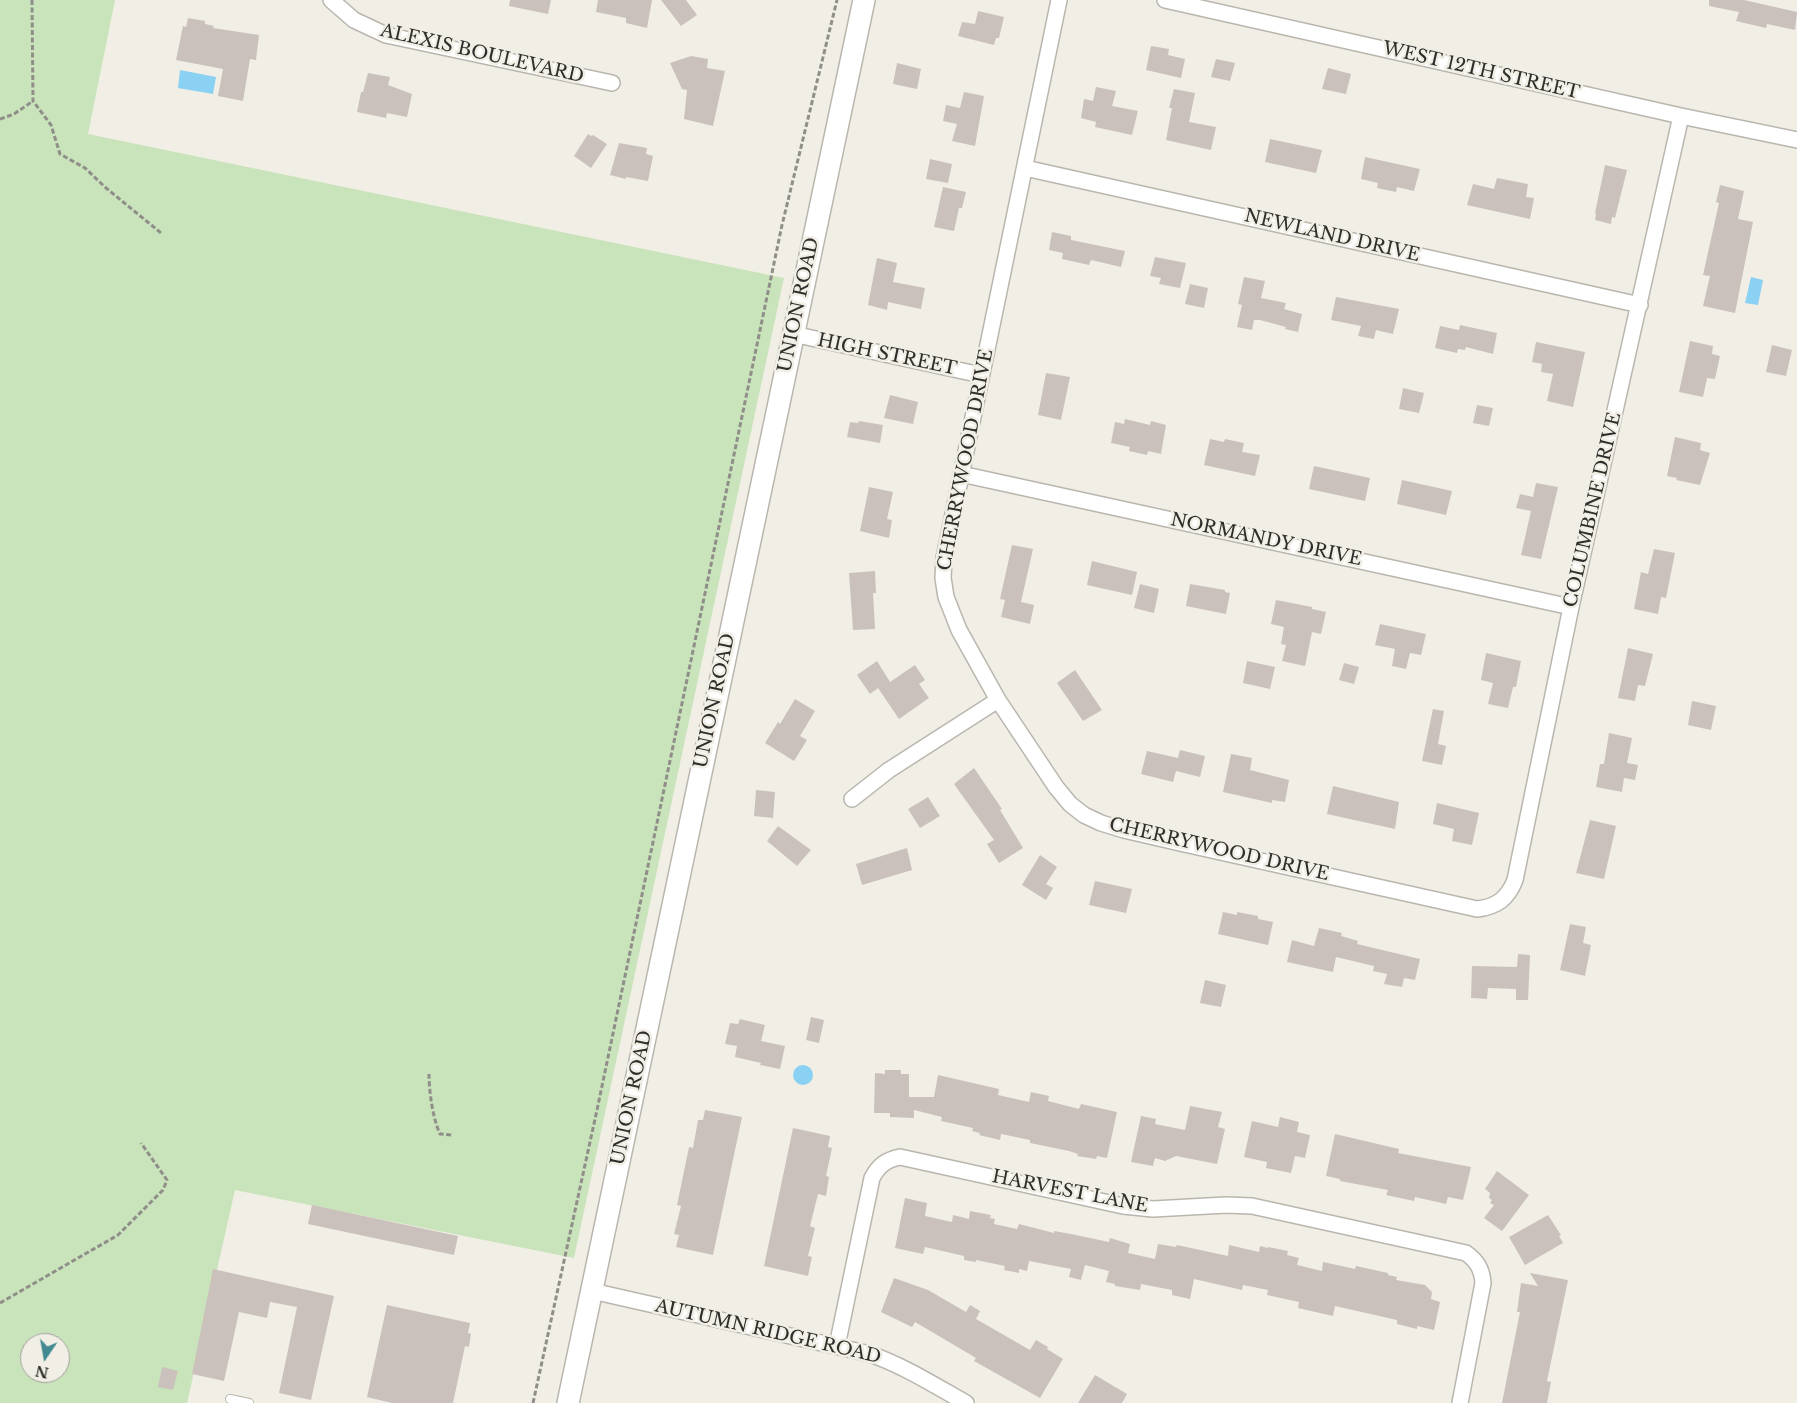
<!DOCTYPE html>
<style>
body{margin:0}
#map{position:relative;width:1797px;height:1403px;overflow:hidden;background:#f1eee6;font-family:"Libre Baskerville",serif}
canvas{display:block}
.north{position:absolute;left:20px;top:1333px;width:50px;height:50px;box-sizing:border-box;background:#f1eee6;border:1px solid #a3a19b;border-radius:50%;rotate:192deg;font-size:14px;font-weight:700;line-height:20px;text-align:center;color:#2f2e2b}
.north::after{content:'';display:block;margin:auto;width:18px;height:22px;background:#428991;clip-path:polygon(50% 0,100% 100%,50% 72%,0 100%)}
</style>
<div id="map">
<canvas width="1797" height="1403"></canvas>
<div class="north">N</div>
</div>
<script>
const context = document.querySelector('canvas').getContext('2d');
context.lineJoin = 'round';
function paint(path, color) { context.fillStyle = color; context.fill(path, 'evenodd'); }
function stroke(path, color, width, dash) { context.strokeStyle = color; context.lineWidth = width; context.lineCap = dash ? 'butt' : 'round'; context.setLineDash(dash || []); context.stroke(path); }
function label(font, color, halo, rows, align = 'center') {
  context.font = font + ' "Libre Baskerville",serif'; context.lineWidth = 5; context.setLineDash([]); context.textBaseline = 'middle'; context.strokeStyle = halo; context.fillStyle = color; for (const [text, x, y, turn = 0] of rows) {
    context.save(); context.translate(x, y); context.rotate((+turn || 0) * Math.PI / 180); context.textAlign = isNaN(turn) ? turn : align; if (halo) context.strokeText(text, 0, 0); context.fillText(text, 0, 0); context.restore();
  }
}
const green = new Path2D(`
 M0,0H115L88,134L784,278L574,1258L235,1190L187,1403H0ZM30,1343H60V1373H30Z`);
const water = new Path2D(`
 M180,70L216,77L213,94L178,88Z
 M1751,277L1763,280L1758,305L1745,303Z
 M793 1075a10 10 0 1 1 20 0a10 10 0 1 1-20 0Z`);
const building = new Path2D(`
 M510,0H551L548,14L509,6Z
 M598,0H652L647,28L626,23V18L596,12Z
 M661,0H686L697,15L681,26Z
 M1709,0H1744L1797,12L1795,30L1767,24L1766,28L1736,21L1739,12L1709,6Z
 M978,11L1004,17L999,38H996L994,45L958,36L962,22L975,24Z
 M188,18L205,21V24L214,26L213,28L259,35L256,60L250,59L243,101L218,96L223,69L176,60L183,26L186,27Z
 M1151,46L1169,49L1168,55L1185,59L1181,78L1146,70Z
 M691,56L708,59L707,68L725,71L713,126L684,119L687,90L682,89L670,63Z
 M1216,59L1235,63L1230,81L1211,77Z
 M897,63L921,69L917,89L893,84Z
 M1328,68L1351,74L1346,94L1322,89Z
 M368,73L390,77L388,85L412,94L407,117L387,113L386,118L357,112L361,92H363Z
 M1096,87L1116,91L1112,106L1138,111L1132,135L1095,127L1096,122L1081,118L1084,99L1093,101Z
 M1174,89L1195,93L1189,122L1216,127L1211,150L1166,140L1172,108H1169Z
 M964,92L984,96L975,146L952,141L957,124L943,121L946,105L960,108Z
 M588,134L591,136L593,135L607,144L591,168L574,156Z
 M1270,139L1322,150L1316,173L1265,162Z
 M619,143L647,148L646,154L653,156L648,181L626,177V179L610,175Z
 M1365,157L1420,169L1414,191L1397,187L1396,192L1377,188L1378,183L1361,179Z
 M930,159L952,164L948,183L926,179Z
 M1605,165L1627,170L1615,218L1612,217L1611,224L1595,220L1596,214L1595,213Z
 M1497,178L1528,184L1526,197L1534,198L1530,219L1467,205L1473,184L1494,189Z
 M1720,185L1744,191L1738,219L1753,222L1735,313L1703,306L1710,276L1703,275L1719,203L1716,202Z
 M943,187L966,192L962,208H959L954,231L934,227Z
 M1052,232L1071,236V240L1125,251L1121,267L1091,260L1089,265L1062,259L1063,253L1049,250Z
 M1155,257L1186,263L1180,288L1159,284L1161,278L1150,276Z
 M877,258L897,263L893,282L925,288L921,309L888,302L887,310L868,305Z
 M1244,277L1265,281L1261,298L1286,303L1284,309L1302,314L1298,332L1285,329L1286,327L1260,320H1254L1252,330L1237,327L1242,305L1238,304Z
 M1190,284L1208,288L1204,308L1185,304Z
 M1336,297L1399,309L1393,334L1376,330L1374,339L1358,336L1361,326L1331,320Z
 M1460,325L1497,333L1493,354L1466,347L1465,350L1458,349L1457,353L1435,348L1440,326L1459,330Z
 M1690,341L1713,346L1712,354L1720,356L1715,379L1707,378L1703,397L1679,392Z
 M1536,342L1585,352L1573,407L1547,401L1553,374L1541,372L1542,364L1532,362Z
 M1772,345L1792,350L1786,376L1766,372Z
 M1046,373L1070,377L1061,420L1038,415Z
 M1403,388L1424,393L1419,413L1399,409Z
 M890,395L918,402L913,424L884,418Z
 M1477,405L1493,408L1489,426L1473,423Z
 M1125,419L1150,425L1151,421L1166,425L1161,454L1148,451L1147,455L1129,451L1130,447L1111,443L1115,422L1124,424Z
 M859,421L883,425L880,443L847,437L850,422L858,423Z
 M1675,437L1701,443L1700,450L1710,453L1700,485L1676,480L1677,478L1667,476Z
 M1210,439L1224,442L1225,439L1244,443L1242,452L1260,455L1255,476L1204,465Z
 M1314,466L1370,478L1365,501L1309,489Z
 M1402,480L1452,491L1446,515L1397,504Z
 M1536,483L1558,487L1541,559L1521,555L1531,511L1516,508L1520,494L1533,497Z
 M869,487L893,492L887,519L892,520L889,538L860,531Z
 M1012,545L1033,549L1021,602L1034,605L1030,624L1001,617L1005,600L1000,599Z
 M1654,549L1675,553L1666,598L1661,597L1658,614L1634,609L1641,572L1648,574Z
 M1092,561L1137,572L1132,595L1087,585Z
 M875,571L876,593H873L875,629L853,630L849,573Z
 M1140,584L1159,589L1154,613L1134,608Z
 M1190,584L1225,590V592L1230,593L1226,614L1186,606Z
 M1276,600L1312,607V609L1326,612L1321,634L1312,632L1305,666L1282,661L1286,645L1281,644L1284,627L1271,624Z
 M1380,624L1426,634L1421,655L1410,653L1406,669L1392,666L1395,649L1375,645Z
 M1628,648L1653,654L1645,686L1638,685L1635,701L1618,698Z
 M1486,653L1521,661L1516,687H1513L1508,708L1488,704L1493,683L1481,680Z
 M877,661L890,682L915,665L925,680L919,684L929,698L899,719L878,688L870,694L857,675Z
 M1247,661L1275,667L1270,689L1243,683Z
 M1344,663L1359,667L1354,684L1339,680Z
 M1075,670L1102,710L1083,721L1057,683Z
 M795,699L815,711L800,736L807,740L794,761L765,743L778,722L780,724Z
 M1692,701L1716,706L1711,730L1688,725Z
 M1433,709L1444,711L1438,744L1446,746L1442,765L1422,761Z
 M1609,733L1632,738L1627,763L1638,765L1635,780L1624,778L1622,792L1596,787L1600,764H1604Z
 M1180,750L1205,756L1200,777L1176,771L1173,782L1141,774L1147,751L1178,758Z
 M1231,754L1252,758L1250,770L1289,780L1285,802L1272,800V803L1223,792Z
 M974,768L1002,809L1000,810L1023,848L999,863L987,844L994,840L954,784Z
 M1333,786L1399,802L1395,829L1327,814Z
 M756,790L775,792L773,818L754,816Z
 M928,797L940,816L920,828L908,809Z
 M1437,803L1479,813L1472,845L1452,841L1454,829L1433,824Z
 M1590,820L1616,826L1604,879L1576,873Z
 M778,826L811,850L797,866L767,841Z
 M907,848L912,870L862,885L856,864Z
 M1040,855L1057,867L1046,884L1053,888L1046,900L1022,885Z
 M1095,881L1132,889L1126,913L1089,905Z
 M1223,912L1237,915V912L1258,916V919L1273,922L1268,945L1218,934Z
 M1570,924L1586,927L1583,943L1591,945L1585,976L1560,970Z
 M1319,928L1342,933L1341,936L1358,941L1357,944L1420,959L1415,980L1404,978L1402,987L1384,984L1387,974L1373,971L1374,966L1336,957L1333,972L1287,962L1292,940L1314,946Z
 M1518,954L1530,955L1528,1000H1516V989L1488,988L1487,999L1471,998L1472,966L1517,967Z
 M1205,980L1226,985L1221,1007L1200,1003Z
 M811,1017L824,1020L819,1043L806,1040Z
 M740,1019L765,1025L761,1041L785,1046L780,1069L760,1065L761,1063L735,1057L737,1046L725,1044L730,1023L738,1024Z
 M885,1070H901V1074H909V1097H934L938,1075L999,1089L998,1095L1029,1102L1031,1092L1049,1096L1048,1101L1079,1109L1081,1104L1117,1112L1107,1158L1097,1156L1096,1159L1077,1156L1078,1154L1069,1151L1030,1143V1140L1001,1134L1000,1140L979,1135L980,1133L972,1131L973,1128L941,1121L942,1117L914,1110V1118L890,1117V1113H874L875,1073L885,1074Z
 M1190,1106L1222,1112L1218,1127L1225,1129L1217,1164L1176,1156L1165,1161L1155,1158L1153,1166L1131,1162L1141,1116L1156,1119L1155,1124L1185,1130Z
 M705,1110L742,1117L713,1255L676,1247L679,1235L674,1234L681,1206L677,1205L689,1147L693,1148L698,1120H703Z
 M1280,1117L1299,1122L1297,1132L1310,1135L1305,1158L1295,1156L1291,1173L1266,1168L1267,1162L1244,1157L1252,1121L1278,1127Z
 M793,1128L830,1136L828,1147L832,1148L826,1176L829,1177L826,1196L818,1194L810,1226L815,1228L808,1256L812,1257L808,1276L764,1266Z
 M1335,1134L1399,1149L1398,1153L1471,1167L1463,1200L1448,1197L1446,1204L1415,1197L1414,1201L1386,1195L1388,1190L1340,1181V1179L1326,1176Z
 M1497,1171L1529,1195L1502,1231L1484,1218L1494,1205L1490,1203L1492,1200L1489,1198L1490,1193L1485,1189Z
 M905,1198L927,1203L925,1216L952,1222L953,1215L969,1219L970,1211L991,1215L990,1218L995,1219L994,1224L1017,1229L1019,1224L1054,1233V1231L1071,1234L1109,1242L1110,1238L1130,1244L1128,1253L1155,1259L1158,1244L1176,1247L1177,1245L1228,1256L1229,1245L1259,1252L1260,1246L1268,1248V1247L1288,1251L1287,1255L1299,1258L1297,1265L1322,1271L1323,1262L1355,1269L1356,1266L1388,1273V1275L1397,1277L1396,1280L1425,1285L1432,1292L1431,1299L1440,1302L1434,1330L1417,1326V1329L1397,1324V1320L1335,1306L1333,1316L1298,1308L1299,1302L1267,1295L1268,1290L1243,1285L1242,1290L1194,1279L1190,1299L1172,1295V1290L1141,1284L1140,1290L1115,1286V1284L1106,1282L1109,1271L1085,1265L1081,1280L1069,1277L1071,1269L1029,1261L1027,1271L1019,1269V1273L1004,1270L1005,1266L976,1260V1262L964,1260V1256L925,1247L923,1254L895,1248Z
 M312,1205L458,1236L454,1255L308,1224Z
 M1548,1215L1561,1235L1559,1236L1563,1243L1525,1265L1509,1237Z
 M213,1269L334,1296L311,1400L279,1393L297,1307L270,1302L267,1318L239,1312L224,1381L192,1374Z
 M1530,1273L1568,1280L1547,1381L1551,1382L1547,1403H1502L1520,1312H1517L1521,1283L1538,1286Z
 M894,1278L928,1290L966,1312L970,1305L980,1311L976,1319L1030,1350L1036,1340L1048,1347L1047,1349L1063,1359L1040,1398L974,1361L976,1358L915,1322L912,1327L881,1312Z
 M387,1305L470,1323L468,1333L471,1334L469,1347L465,1346L453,1403H392L367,1397Z
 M162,1367L178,1371L173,1390L158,1387Z
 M1095,1375L1127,1394L1122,1403H1078Z`);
const path = new Path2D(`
 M32,0L33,101L51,125L60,154L85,168L106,188L161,233
 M0,119L14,114L33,101
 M429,1074C429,1092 433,1119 440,1134L452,1135
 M0,1303L118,1235L163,1190L167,1180L141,1143
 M533,1403L597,1110L782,225L837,0`);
const service = new Path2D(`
 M230,1399L249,1403`);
const minor = new Path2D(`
 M331,0L354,20L386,35L612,83
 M1059,0L944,558L943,578L946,597L959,630L998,700L1056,787L1070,804L1084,815L1101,823L1124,830L1180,843L1477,909C1497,907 1508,898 1515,880L1571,607L1681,116
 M1165,0L1681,116L1797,140
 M1025,168L1640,305
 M793,334L981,375
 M961,474L1571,607
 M852,799L889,770L998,700
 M592,1291L870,1354C904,1366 934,1385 966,1403
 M837,1346L872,1178C879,1165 886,1160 900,1157L1123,1206L1153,1209L1226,1205L1252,1206L1466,1253C1477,1261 1482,1269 1483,1283L1460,1403`);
const secondary = new Path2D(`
 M568,1403L864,0`);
const streetNames = [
 ["ALEXIS BOULEVARD",482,54,13],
 ["WEST 12TH STREET",1481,71,13],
 ["NEWLAND DRIVE",1332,236,13],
 ["UNION ROAD",799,305,-78],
 ["HIGH STREET",887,355,12],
 ["CHERRYWOOD DRIVE",966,460,-79],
 ["COLUMBINE DRIVE",1593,510,-77],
 ["NORMANDY DRIVE",1266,540,12],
 ["UNION ROAD",715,701,-78],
 ["CHERRYWOOD DRIVE",1219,850,13],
 ["UNION ROAD",632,1098,-78],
 ["HARVEST LANE",1070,1192,11],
 ["AUTUMN RIDGE ROAD",768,1332,13]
];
paint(green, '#c9e3bb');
paint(water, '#8ad1f3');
paint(building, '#cac1bd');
stroke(service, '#b9b6ae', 10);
stroke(minor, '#b9b6ae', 18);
stroke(secondary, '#b9b6ae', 24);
stroke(path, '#908e89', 3, [5, 2.5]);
stroke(service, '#fff', 8);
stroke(minor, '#fff', 15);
stroke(secondary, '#fff', 21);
label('18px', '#2f2e2b', '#f1eee6', streetNames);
</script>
